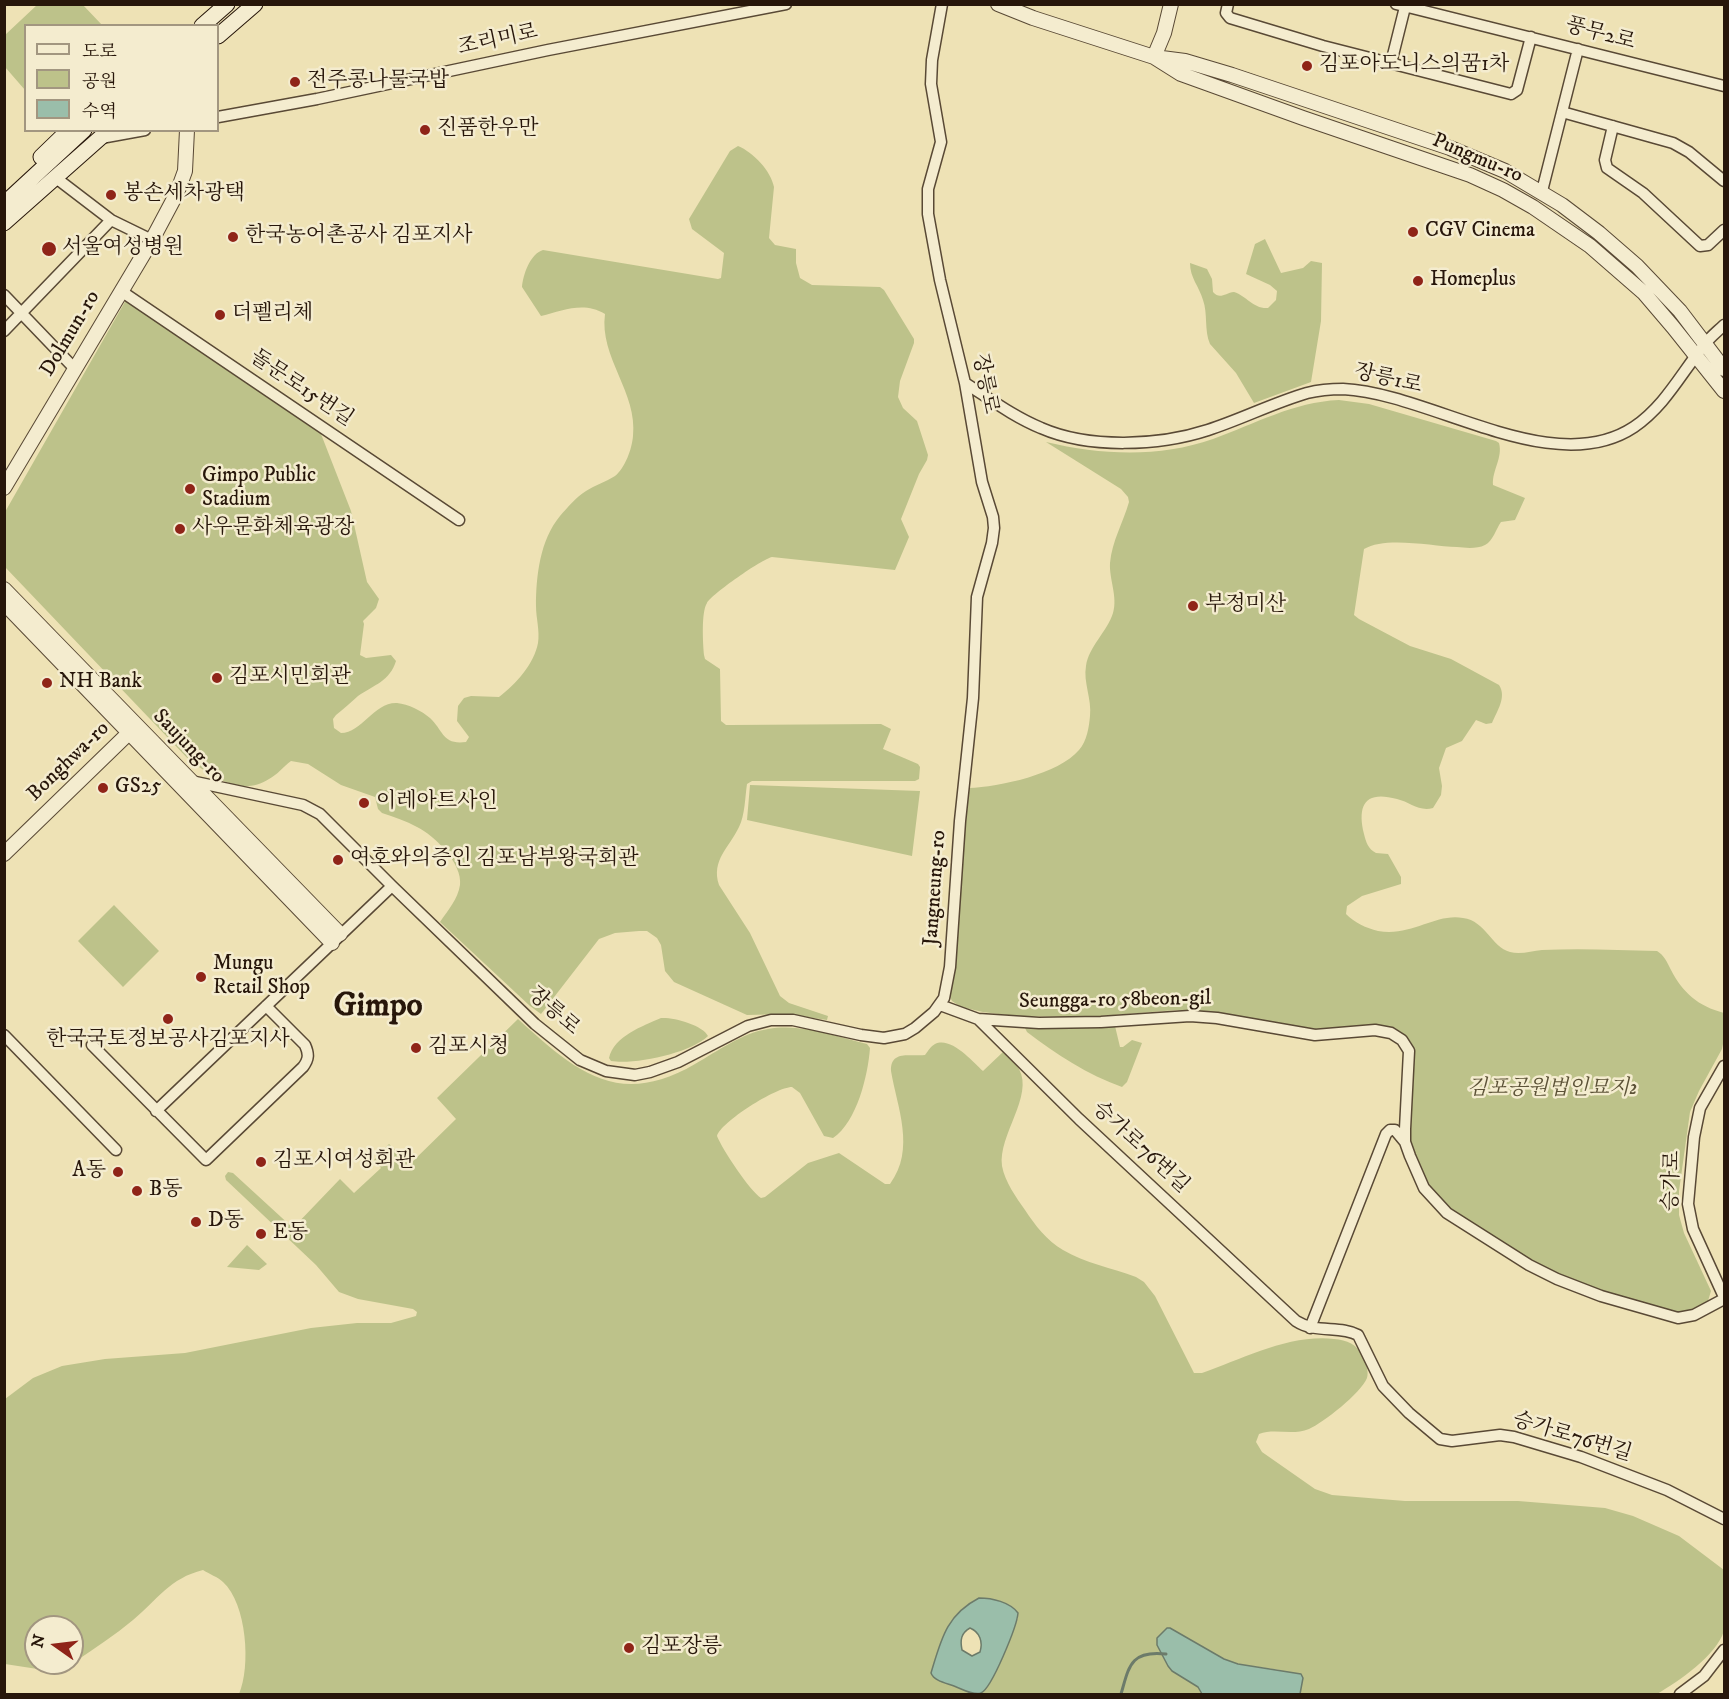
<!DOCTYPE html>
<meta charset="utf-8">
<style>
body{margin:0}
#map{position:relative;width:1729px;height:1699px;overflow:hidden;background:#eee2b5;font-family:"IM FELL DW Pica","Noto Serif KR",serif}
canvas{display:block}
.frame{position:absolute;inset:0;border:6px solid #27160a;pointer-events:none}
.legend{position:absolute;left:24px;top:24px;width:195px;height:108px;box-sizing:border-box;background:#f4eccf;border:2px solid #a29680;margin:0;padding:8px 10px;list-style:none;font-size:18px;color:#27160a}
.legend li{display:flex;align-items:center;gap:12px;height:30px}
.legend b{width:30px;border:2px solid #a29680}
.north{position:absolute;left:24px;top:1615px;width:60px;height:60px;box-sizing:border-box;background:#f4eccf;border:2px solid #a29680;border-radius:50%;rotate:284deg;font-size:16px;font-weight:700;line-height:24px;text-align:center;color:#27160a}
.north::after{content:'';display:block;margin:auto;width:21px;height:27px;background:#8f2418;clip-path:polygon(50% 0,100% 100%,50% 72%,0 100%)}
</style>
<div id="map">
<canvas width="1729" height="1699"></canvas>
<div class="frame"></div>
<ul class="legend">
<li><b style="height:8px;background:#f4eccf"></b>도로</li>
<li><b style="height:16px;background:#bdc28a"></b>공원</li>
<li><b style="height:16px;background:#9abeaa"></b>수역</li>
</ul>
<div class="north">N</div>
</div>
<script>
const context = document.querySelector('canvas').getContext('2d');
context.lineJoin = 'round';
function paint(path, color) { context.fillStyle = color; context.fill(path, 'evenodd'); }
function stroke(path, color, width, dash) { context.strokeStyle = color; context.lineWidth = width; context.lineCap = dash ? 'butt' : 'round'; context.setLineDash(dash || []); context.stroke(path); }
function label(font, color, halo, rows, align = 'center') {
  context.font = font + ' "IM FELL DW Pica","Noto Serif KR",serif'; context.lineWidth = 5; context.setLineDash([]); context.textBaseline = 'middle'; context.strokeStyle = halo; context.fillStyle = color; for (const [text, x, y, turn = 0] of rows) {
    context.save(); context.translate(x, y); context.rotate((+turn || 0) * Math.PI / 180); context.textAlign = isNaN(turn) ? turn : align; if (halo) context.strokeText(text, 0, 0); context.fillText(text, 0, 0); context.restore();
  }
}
const green = new Path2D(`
 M37,5H83L102,25L26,26L25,90L5,67V35Z
 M738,146C753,152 771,171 774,187L769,238L775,245L796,249V263L800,278L812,285L880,287L884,290L914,339V343L900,381L898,397L903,408L917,421L928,455L927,460L919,474L901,519L909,537L895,570L772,557C762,559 712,594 707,603C701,612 703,644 704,655L705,659L720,669L721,721L726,725H731L881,724L891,729L883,749L918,764L920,767L919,779L915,781H752L747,784C745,797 745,815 739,827C729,848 711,860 719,885L750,933L780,996L789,1003L828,1016L827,1020L787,1014L747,1015L674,982L665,971L661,945L657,938L647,931H639L615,933L599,939L541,1014L530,1006L440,922C448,910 458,899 460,885C463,864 434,835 417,827C406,821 394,817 382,813L378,809L375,797L341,785L308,764L291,761C283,767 277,775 269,779C241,797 216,777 192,763L5,567V512L126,300L321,434L351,511L367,582L379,599L376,608L363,621L364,624L360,655L366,658L391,655L396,661C390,681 374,685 358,696C351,702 344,709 336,715L333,719L334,728L341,733C362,733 374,702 397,703C408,704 422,711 430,718C444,731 442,745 466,742L469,737L457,721L458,706L464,698L471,696L499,697C516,684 534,664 538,643C540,631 536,618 536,606C536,576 540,540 560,516C568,507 576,497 586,491C595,485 606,482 615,476C625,468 632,449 633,436C638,393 599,357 605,314C583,301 563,311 541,316L522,287C523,275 530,254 543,250L718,279L721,278L724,253L692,229L689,219L730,151Z
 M1265,239L1281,273L1303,268L1311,261L1322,263L1321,321L1311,382L1254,403L1236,373L1210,344C1204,330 1208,314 1203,300C1199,286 1190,278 1190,263L1207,269L1212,279L1213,292C1220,300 1225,293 1234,292C1247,296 1253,309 1268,308L1276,300L1277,291L1270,285L1246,274L1255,244Z
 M1339,400L1369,404L1496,441L1499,443C1503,458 1492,470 1493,485L1525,498L1515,520L1501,522C1496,529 1493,541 1485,545C1477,549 1466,548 1457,547C1432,546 1385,536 1364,549L1354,615L1359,619L1410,646L1451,659L1499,685C1507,697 1497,711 1492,723L1486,724L1476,720L1462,741L1446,748L1439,768L1442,786L1441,795L1433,808C1419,812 1410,802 1397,799C1365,790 1357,805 1364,834C1366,842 1368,849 1376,853L1388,854L1401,877V884L1362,896L1347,906L1346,914C1355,923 1366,928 1378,931C1412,937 1435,913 1463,918C1486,921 1491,947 1510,952C1520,955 1532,951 1542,950C1580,948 1619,950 1657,951C1664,955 1667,962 1671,970C1683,993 1698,1006 1724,1013V1039L1722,1049L1699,1091L1690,1112L1679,1191V1215L1684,1233L1711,1291L1708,1301L1687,1313L1676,1312L1601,1290L1563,1276L1525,1257L1454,1213L1429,1187L1412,1149L1410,1137L1414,1069L1413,1048L1410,1041L1404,1035L1386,1026L1310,1031L1177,1010L1087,1017L1014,1016L983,1012L961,1007L952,1001L950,997L969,788C999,787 1059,774 1079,750C1087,741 1089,727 1090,716C1092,699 1083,682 1086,666C1089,646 1107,632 1113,613C1118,597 1109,579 1110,563C1112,541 1123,523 1129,502L1128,497L1121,489L1046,442C1101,455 1159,458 1213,439C1255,424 1293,402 1339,400Z
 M750,785L920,791L912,856L747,820Z
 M114,905L159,951L123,987L78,941Z
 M661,1018C673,1017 703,1025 708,1036C691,1053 635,1065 611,1061L609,1058C614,1036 643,1026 661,1018Z
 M518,1019C575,1071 618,1109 695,1064C718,1051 742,1033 768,1029C801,1023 835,1036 867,1044L870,1048C868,1075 857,1122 833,1138L824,1136L800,1093L792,1087C776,1087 721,1122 717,1136C722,1149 750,1191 761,1198L765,1197L808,1163L839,1153L885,1184H890C916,1149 897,1107 891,1071C890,1049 912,1057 925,1055C928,1051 931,1046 935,1044C951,1036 973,1062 983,1071L1003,1052C1008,1057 1015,1062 1019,1069C1034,1096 998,1135 1002,1166C1005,1182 1016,1197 1025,1210C1035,1225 1047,1241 1063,1250C1085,1263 1112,1268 1136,1277L1144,1282L1155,1296L1194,1373H1202C1243,1359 1289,1334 1334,1339C1347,1340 1357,1344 1363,1357C1366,1364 1369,1371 1367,1378C1361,1393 1323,1423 1309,1429C1292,1436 1275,1428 1259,1434L1256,1442L1262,1452L1315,1489L1332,1495L1405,1501H1518L1605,1508L1633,1516L1679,1536L1724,1570C1724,1585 1728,1618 1724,1631C1716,1656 1679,1681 1657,1694H1300L1302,1682L1280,1670L1237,1664L1224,1659L1170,1628L1157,1645L1172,1671L1198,1687L1202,1694H239C251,1667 247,1604 223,1582C218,1577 209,1574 203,1570C170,1578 157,1600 133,1620C115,1635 95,1648 76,1661L72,1662V1627H36V1663H69L44,1670L5,1664V1399L33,1378L62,1366L105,1359L185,1353L311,1328L357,1323H391L416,1316L417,1312L413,1309L358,1299L339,1292L316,1265L226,1180L225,1176L228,1172L233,1173L293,1228L340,1179L354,1193L381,1168L374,1160L389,1144L410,1164L456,1119L437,1098ZM979,1598C992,1598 1010,1602 1018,1613V1618L975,1694L941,1681L931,1673C942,1640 945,1615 979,1598Z
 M1112,1025L1115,1026L1120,1047H1123L1132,1040L1142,1043L1127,1082L1122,1087C1088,1075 1056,1054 1027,1032L1025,1028L1026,1026Z
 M247,1245L267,1264L259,1270L227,1267Z`);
const water = new Path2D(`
 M979,1598C992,1598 1010,1602 1018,1613C1017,1626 992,1688 981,1693C974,1696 962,1689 954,1686C946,1683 934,1681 931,1673C941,1640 946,1615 979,1598ZM970,1628C980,1632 983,1642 980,1652L972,1656L962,1650C960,1640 961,1633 970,1628Z
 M1167,1628H1170L1224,1659L1238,1664L1301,1674L1303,1678L1300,1694H1202L1198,1687L1172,1671L1168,1666L1157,1645V1638Z`);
const stream = new Path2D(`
 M1121,1694C1129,1667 1130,1650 1166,1654`);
const minor = new Path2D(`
 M1228,4L1226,13L1230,18L1323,46L1511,94L1517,90L1531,37
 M1396,4L1724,86
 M1391,63L1405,7
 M1562,112L1673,143L1689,152L1724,181
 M218,117L317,99L548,50L786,4
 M1613,126L1605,160L1607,168L1643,193L1700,246L1708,245L1724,230
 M101,138L145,130
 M60,181L111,220L152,240
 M1542,191L1578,49
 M121,291L459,520
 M4,295L75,369
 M4,331L111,220
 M965,383C990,399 1014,417 1041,428C1089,449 1159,446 1208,430C1242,419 1273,403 1307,393C1319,390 1331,389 1343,389C1431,393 1553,481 1634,427C1666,405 1681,373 1705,344C1710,337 1718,331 1724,325
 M191,781L303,805L320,814L392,886L535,1024L580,1060L606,1071L635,1075L650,1072L678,1062L748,1026L771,1020H793L861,1035L884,1038L905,1034L915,1028L934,1012L944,998L950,967L960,821L973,698L977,597L992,543L994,528L993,517L982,482L965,383L940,280L928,214V189L941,142L931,84L932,60L942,4
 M940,1005L978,1019L1079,1119L1296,1321C1316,1334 1340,1325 1358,1335L1383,1386L1409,1413L1440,1439L1452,1441L1500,1435L1514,1437L1581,1457L1667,1490L1724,1519
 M978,1019L1039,1023L1101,1022L1190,1016L1217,1018L1315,1035L1375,1030L1391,1033L1402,1040L1409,1051L1405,1129V1142L1410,1156L1424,1188L1447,1213L1529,1265L1557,1279L1601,1296L1678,1318L1694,1315L1724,1299
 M4,1035L116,1150
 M92,1045L206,1160L303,1067C309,1059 309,1054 305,1045L266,1006
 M1724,1066L1700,1108L1694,1137L1688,1204L1693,1229L1724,1297
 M156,1111L392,886
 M1310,1328L1386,1134L1390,1130H1395L1405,1142
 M1680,1694L1704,1676L1724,1650`);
const tertiary = new Path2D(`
 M998,4L1033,18L1154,57
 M1154,57L1164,33L1171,4
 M1724,369L1680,311L1637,266L1599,233L1562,205L1505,171L1450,148L1232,75L1185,61L1154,57L1181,74L1303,118L1470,175L1503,190L1533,207L1590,246L1644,293L1673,327L1724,391
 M4,488L152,240L177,193L185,171L187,130
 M4,589L340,934
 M4,603L332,943
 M4,854L134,728`);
const secondary = new Path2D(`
 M202,26L227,4
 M218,36L255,4
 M41,157L69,130
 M4,204L84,130
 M4,223L109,130`);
const markers = [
 [1307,66,6,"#8f2418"],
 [295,82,6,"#8f2418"],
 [425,130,6,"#8f2418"],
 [111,195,6,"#8f2418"],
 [1413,232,6,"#8f2418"],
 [233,237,6,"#8f2418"],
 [49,249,8,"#8f2418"],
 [1418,281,6,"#8f2418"],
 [220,315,6,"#8f2418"],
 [190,489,6,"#8f2418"],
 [180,529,6,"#8f2418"],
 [1193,606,6,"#8f2418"],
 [217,678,6,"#8f2418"],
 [47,683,6,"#8f2418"],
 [103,788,6,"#8f2418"],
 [364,803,6,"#8f2418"],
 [338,860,6,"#8f2418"],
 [201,977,6,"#8f2418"],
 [168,1019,6,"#8f2418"],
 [416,1048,6,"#8f2418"],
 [261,1162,6,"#8f2418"],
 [118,1172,6,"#8f2418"],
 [137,1191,6,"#8f2418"],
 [196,1222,6,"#8f2418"],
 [261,1234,6,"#8f2418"],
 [629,1648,6,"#8f2418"]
];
const streetNames = [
 ["풍무2로",1600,35,15],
 ["조리미로",498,41,-12],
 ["Pungmu-ro",1477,159,23],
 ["Dolmun-ro",71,334,-59],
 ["장릉1로",1388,380,13],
 ["장릉로",984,384,79],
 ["돌문로15번길",301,389,34],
 ["Saujung-ro",188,747,46],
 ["Bonghwa-ro",69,762,-44],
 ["Jangneung-ro",936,888,-86],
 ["Seungga-ro 58beon-gil",1115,1001,-1],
 ["장릉로",553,1012,41],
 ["승가로76번길",1140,1148,43],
 ["승가로",1673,1181,-88],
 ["승가로76번길",1572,1438,17]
];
const poiNames = [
 ["김포아도니스의꿈1차",1319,66],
 ["전주콩나물국밥",307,82],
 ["진품한우만",437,130],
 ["봉손세차광택",123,195],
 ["CGV Cinema",1425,232],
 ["한국농어촌공사 김포지사",245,237],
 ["서울여성병원",62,249],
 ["Homeplus",1430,281],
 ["더펠리체",232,315],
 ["Gimpo Public",202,477],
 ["Stadium",202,501],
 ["사우문화체육광장",192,529],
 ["부정미산",1205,606],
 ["김포시민회관",229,678],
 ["NH Bank",59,683],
 ["GS25",115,788],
 ["이레아트사인",376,803],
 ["여호와의증인 김포남부왕국회관",350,860],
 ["Mungu",213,965],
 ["Retail Shop",213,989],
 ["한국국토정보공사김포지사",168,1041,"center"],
 ["김포시청",428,1048],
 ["김포시여성회관",273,1162],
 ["A동",106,1172,"right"],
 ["B동",149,1191],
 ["D동",208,1222],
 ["E동",273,1234],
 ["김포장릉",641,1648]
];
const parkNames = [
 ["김포공원법인묘지2",1552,1090]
];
const townNames = [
 ["Gimpo",378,1008]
];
paint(green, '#bdc28a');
paint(water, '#9abeaa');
stroke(water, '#6c7b6a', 1.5);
stroke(stream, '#6c7b6a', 3);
stroke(minor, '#594935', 13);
stroke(tertiary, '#594935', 16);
stroke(secondary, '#27160a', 17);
stroke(minor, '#f4eccf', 10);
stroke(tertiary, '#f4eccf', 14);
stroke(secondary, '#f4eccf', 15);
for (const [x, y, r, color] of markers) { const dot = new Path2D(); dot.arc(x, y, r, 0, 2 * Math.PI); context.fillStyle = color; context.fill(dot); stroke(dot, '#f4eccf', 2); }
label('21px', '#27160a', '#f4eccf', streetNames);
label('21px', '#27160a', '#f4eccf', poiNames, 'left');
label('italic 21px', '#5c5237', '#f4eccf', parkNames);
label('bold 33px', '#27160a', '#f4eccf', townNames);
</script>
